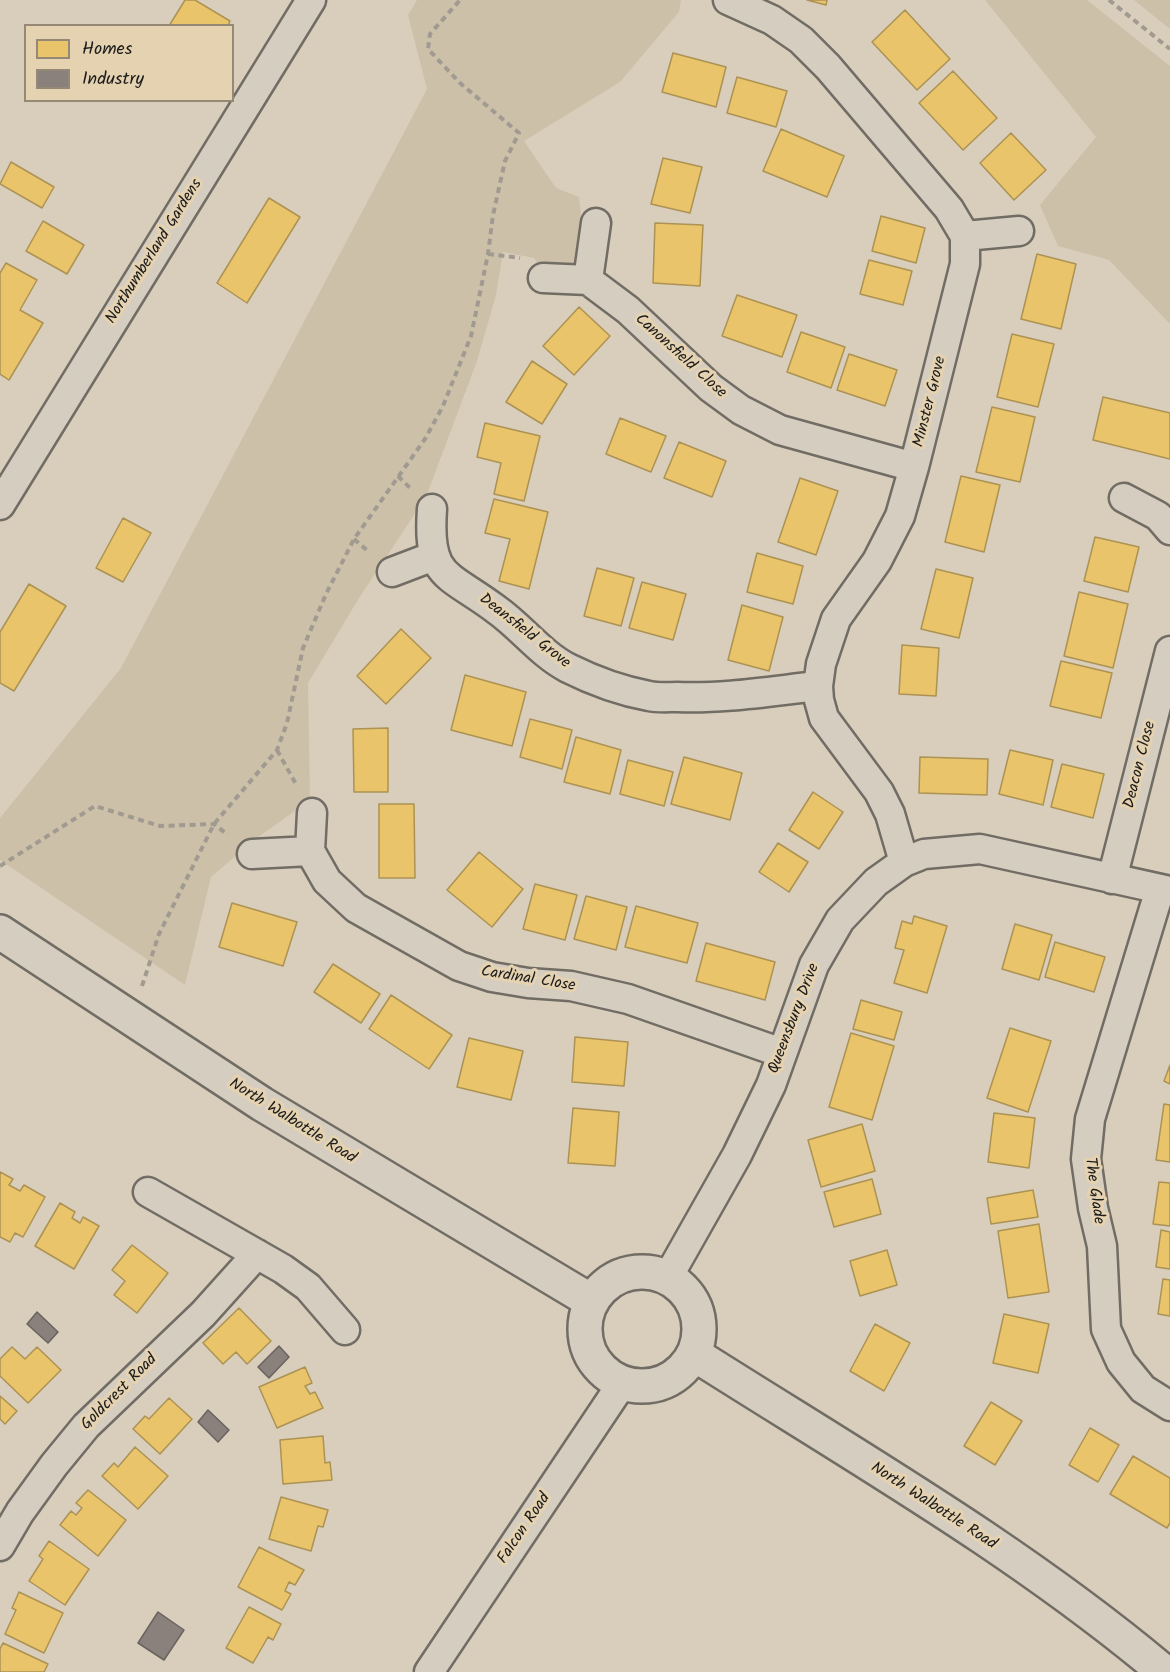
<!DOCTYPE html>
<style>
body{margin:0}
#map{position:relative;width:1170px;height:1672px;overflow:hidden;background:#d9cebc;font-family:Kalam,sans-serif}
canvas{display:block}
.legend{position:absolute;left:24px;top:24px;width:210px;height:78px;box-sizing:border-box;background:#e5d2b0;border:2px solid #958975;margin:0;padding:8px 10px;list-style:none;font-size:18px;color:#1c1c1c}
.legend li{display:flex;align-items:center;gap:12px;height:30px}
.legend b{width:30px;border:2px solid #958975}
</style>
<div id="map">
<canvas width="1170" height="1672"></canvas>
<ul class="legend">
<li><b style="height:16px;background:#e9c46a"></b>Homes</li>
<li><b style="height:16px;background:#8a817c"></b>Industry</li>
</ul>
</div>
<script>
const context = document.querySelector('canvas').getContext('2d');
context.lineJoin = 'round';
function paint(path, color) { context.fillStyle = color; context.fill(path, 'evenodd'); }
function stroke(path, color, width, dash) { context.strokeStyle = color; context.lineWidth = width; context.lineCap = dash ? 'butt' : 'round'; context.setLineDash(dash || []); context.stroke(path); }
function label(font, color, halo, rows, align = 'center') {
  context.font = font + ' Kalam,sans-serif'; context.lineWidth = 6; context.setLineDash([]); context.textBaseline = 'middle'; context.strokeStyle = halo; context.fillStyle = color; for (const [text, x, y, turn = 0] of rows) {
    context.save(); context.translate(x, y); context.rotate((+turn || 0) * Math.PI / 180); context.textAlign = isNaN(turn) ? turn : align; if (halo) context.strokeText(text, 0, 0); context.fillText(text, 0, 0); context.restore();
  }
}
const green = new Path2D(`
 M417,0H681L679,12L620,82L524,141L556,188L579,197L585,253L584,275H546L534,258L503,252L496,295L477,361L426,497L359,598L308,683L310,800L257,838L211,877L185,985L0,860V818L121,668L427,89L408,15Z
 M985,0H1087L1170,66V324L1109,260L1058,246L1040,205L1096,137Z
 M1134,0H1170V29Z`);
const homes = new Path2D(`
 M185,0H195L230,21L228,26H169Z
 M807,0H827L826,5Z
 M905,10L950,59L917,90L872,42Z
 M673,53L726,67L716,107L662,92Z
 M953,71L997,118L963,150L919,103Z
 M737,77L787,91L776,127L727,113Z
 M781,129L844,156L827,197L763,171Z
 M1011,133L1046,170L1014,200L980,163Z
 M663,158L702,167L690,213L651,204Z
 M11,162L54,187L42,208L0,184Z
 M269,198L300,217L247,303L217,283Z
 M881,216L925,228L916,263L872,251Z
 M43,221L84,245L67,274L26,251Z
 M655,223L703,225L700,286L653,283Z
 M1037,254L1076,264L1061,329L1021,319Z
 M869,260L912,271L903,305L860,294Z
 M6,263L37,280L20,310L43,323L9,380L0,374V273Z
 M737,295L797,315L782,357L722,336Z
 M579,307L610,336L574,375L543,346Z
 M801,332L845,347L831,388L787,372Z
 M1012,334L1054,344L1038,407L997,397Z
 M849,354L897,370L885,406L837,390Z
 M532,361L567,384L542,424L506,402Z
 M1103,397L1170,413V459L1093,440Z
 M992,407L1035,417L1020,482L976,472Z
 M620,418L666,436L651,472L606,454Z
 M485,423L540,436L524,501L494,494L501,463L477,457Z
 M679,442L726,461L712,497L664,478Z
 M961,476L1000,485L984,552L945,542Z
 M800,478L838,491L816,555L778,542Z
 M494,499L548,512L529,589L499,581L510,539L485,533Z
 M123,518L151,533L123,582L96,568Z
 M1095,537L1139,547L1128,592L1084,581Z
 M757,553L803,566L793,604L747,592Z
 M597,568L634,578L621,626L584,616Z
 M936,569L973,578L959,638L921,629Z
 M642,582L686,594L673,640L629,628Z
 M29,584L66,606L14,691L0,683V632Z
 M1079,592L1128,604L1113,668L1064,656Z
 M742,605L783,617L769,671L728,660Z
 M401,629L431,658L386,704L357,676Z
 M902,645L939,648L936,696L899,694Z
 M1061,661L1112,673L1101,718L1050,706Z
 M465,675L526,692L512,746L451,730Z
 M530,719L572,730L562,769L520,757Z
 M388,728V792H354L353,729Z
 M576,737L621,750L610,794L564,782Z
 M1010,750L1053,760L1043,805L999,794Z
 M684,757L742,773L730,820L671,804Z
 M920,757L988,759L987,795L919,793Z
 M628,760L673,772L664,806L620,794Z
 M1062,764L1104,774L1093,818L1051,807Z
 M813,792L843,812L819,849L789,830Z
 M379,804H414L415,878H379Z
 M778,843L808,862L789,892L759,872Z
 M479,852L523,889L492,927L447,890Z
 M535,884L577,895L565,940L523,929Z
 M586,896L627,907L616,950L574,939Z
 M232,903L297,922L283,966L219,947Z
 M636,906L698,923L687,963L625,947Z
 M914,916L947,926L927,993L894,983L904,950L895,948L902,921L912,924Z
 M1015,924L1052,935L1039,980L1002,969Z
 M1055,942L1105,957L1094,992L1045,977Z
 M706,943L775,962L765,1000L696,981Z
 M333,964L380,994L361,1023L314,992Z
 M391,995L452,1035L429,1069L369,1029Z
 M861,1000L902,1012L894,1040L853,1029Z
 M1010,1028L1051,1041L1028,1112L987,1098Z
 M851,1033L894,1046L872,1120L829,1107Z
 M575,1037L628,1042L624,1086L572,1082Z
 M469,1038L523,1051L511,1100L457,1087Z
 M1170,1065V1084L1164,1081Z
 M1164,1104L1170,1105V1162L1156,1160Z
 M573,1108L619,1112L615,1166L568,1163Z
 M994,1113L1035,1118L1029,1168L988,1162Z
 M862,1124L875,1171L821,1187L808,1140Z
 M0,1172L13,1179L9,1185L20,1191L24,1185L45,1197L23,1237L15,1233L10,1242L0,1237Z
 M872,1179L881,1214L834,1227L824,1192Z
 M1159,1182L1170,1183V1226L1153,1224Z
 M1033,1190L1038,1217L991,1224L987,1198Z
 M60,1203L75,1212L72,1218L80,1223L83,1217L99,1226L74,1269L35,1246Z
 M1039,1224L1049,1292L1008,1298L998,1231Z
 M1161,1230L1170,1232V1269L1156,1267Z
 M132,1245L168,1273L137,1313L114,1295L125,1281L112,1270Z
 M887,1250L897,1285L860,1296L850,1261Z
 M1163,1279L1170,1280V1316L1158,1314Z
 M239,1308L271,1341L247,1364L236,1352L223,1364L203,1343Z
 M1004,1314L1049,1324L1038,1373L993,1363Z
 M875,1324L910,1343L884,1391L850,1371Z
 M12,1347L25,1359L37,1347L61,1370L28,1403L0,1376V1359Z
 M305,1367L312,1383L305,1386L310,1394L315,1392L323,1408L277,1428L259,1387Z
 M0,1396L17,1411L5,1424L0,1419Z
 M169,1398L192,1419L160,1454L133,1429L145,1416L149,1419Z
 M991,1402L1022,1421L995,1465L964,1446Z
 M1090,1428L1119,1445L1098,1482L1069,1465Z
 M323,1436L325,1463L330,1462L332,1480L283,1484L280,1440Z
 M135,1447L168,1476L138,1509L102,1476L114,1463L118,1467Z
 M1133,1456L1170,1478V1523L1167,1528L1110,1494Z
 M88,1490L126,1520L98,1556L60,1525L71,1511L76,1515L82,1508L76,1503Z
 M281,1497L328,1510L323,1527L318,1526L311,1551L269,1539Z
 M49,1541L89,1569L65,1605L29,1581L43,1559L39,1556Z
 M259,1547L304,1570L295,1585L289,1582L285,1591L291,1594L282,1610L238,1587Z
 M19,1592L63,1613L44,1653L5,1634L16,1610L12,1608Z
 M249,1607L281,1624L273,1640L268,1637L253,1663L226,1648Z
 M3,1643L48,1664L44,1672H0V1649Z`);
const industry = new Path2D(`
 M37,1312L58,1332L48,1343L27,1324Z
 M279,1346L289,1357L269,1378L258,1367Z
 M208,1410L229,1430L218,1442L198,1422Z
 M158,1612L184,1630L164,1660L138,1643Z`);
const path = new Path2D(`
 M1109,0L1170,49
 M488,254L520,258
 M398,476L410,488
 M354,539L369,552
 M277,750L297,786
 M0,866L95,806L160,826L214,824L228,835
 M142,986L159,934L214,824L277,750L287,723L303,648L326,594L354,539L425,439L443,406L471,336L488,254L493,215L505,161L519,133L460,83L428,49L430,34L460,0`);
const street = new Path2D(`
 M728,0L772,20L801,40L828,67L949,209L965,236V264L914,467L900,516L877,561L836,619L821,664L818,686L819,700L824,718L879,792L890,814L904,862
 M965,236L1019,231
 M543,278L588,280L596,223
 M588,280L628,310L711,388L741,410L780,430L914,467
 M1124,498L1158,516L1170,530
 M0,505L311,0
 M432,509C427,579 448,573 497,610C521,627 541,654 568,668C592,680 622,691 649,696C658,698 668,697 677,697C724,699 771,691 818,686
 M392,572L434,556
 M312,813L310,851L327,881L356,908L459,966L492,977L528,983L571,986L628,999L782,1053
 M252,854L310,851
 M1112,879L1170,651
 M1160,889L1090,1119L1086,1159L1093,1208L1102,1246L1106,1329L1121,1362L1143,1389L1170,1406
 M148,1192L283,1269L308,1287L345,1330
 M668,1277L737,1155L771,1085L814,965L840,920L876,882L904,862L924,854L980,849L1170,891
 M0,1546L20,1512L54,1465L86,1426L203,1314L257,1254
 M429,1672L621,1385`);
const secondary = new Path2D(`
 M0,932L262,1104L591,1301
 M585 1329a57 57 0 1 1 114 0a57 57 0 1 1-114 0Z
 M694,1354C853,1455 1019,1550 1164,1672`);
const streetNames = [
 ["Northumberland Gardens",155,252,-58],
 ["Canonsfield Close",680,357,42],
 ["Minster Grove",931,402,-76],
 ["Deansfield Grove",524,632,38],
 ["Deacon Close",1141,765,-76],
 ["Cardinal Close",528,980,9],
 ["Queensbury Drive",795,1019,-69],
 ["North Walbottle Road",292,1122,32],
 ["The Glade",1093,1191,82],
 ["Goldcrest Road",120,1393,-45],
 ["North Walbottle Road",933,1507,33],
 ["Falcon Road",525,1529,-56]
];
paint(green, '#cdc0a8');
paint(homes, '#e9c46a');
stroke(homes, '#ac9253', 1.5);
paint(industry, '#8a817c');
stroke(industry, '#69635f', 1.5);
stroke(street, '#716c64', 33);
stroke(secondary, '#716c64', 38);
stroke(path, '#a19a90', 4, [6, 4.5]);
stroke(street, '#d5cdc0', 28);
stroke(secondary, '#d5cdc0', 33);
label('16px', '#1c1c1c', '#e5d2b0', streetNames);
</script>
